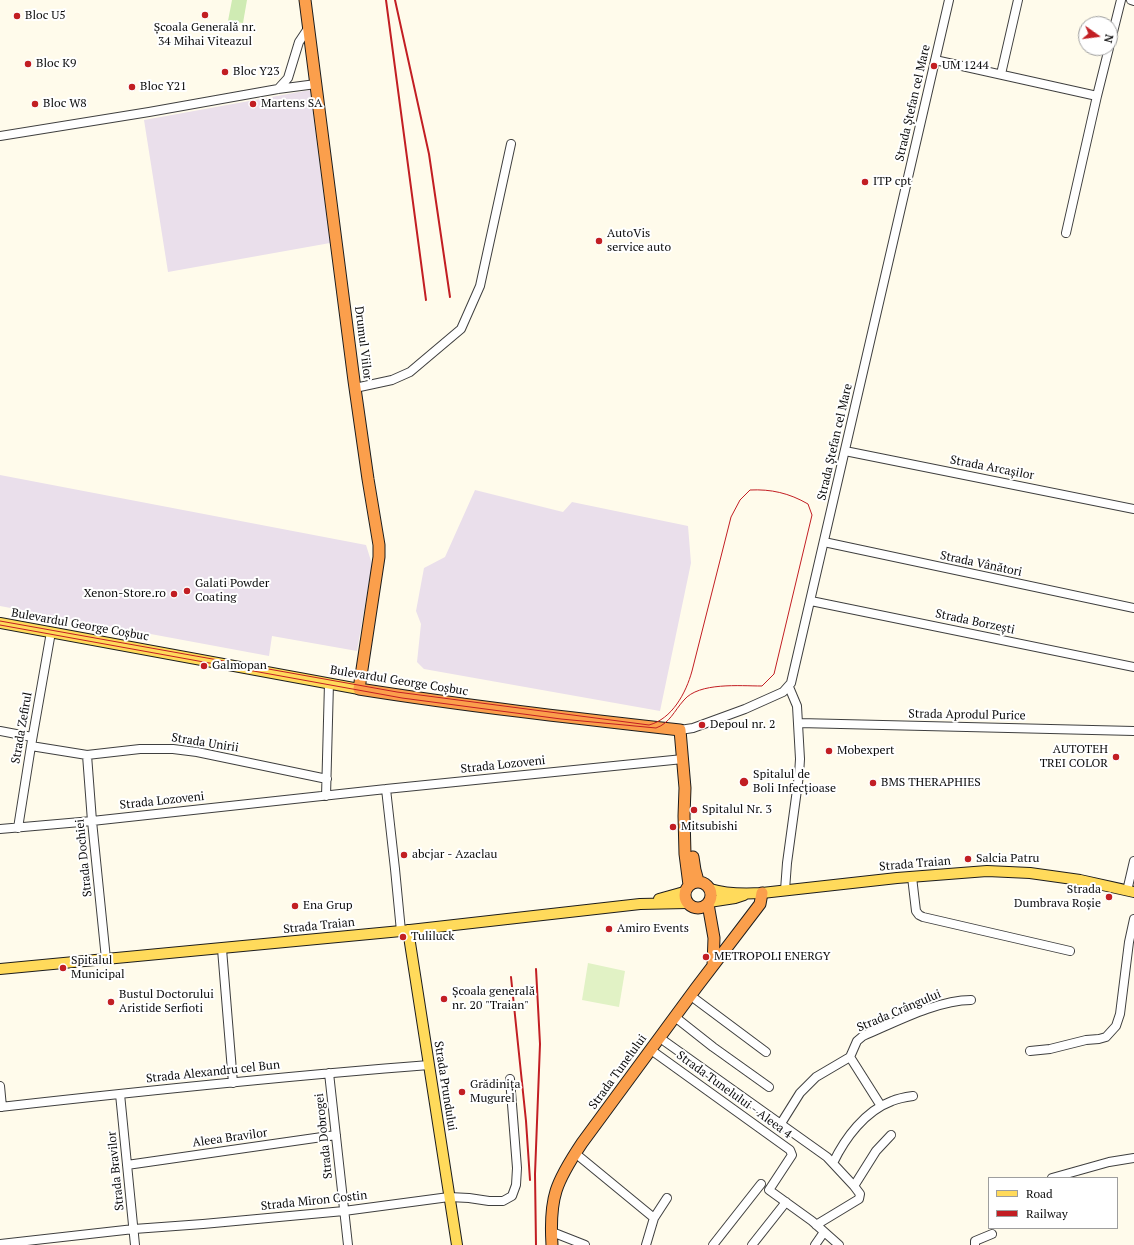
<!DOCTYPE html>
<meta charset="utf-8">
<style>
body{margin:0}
#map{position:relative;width:1134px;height:1245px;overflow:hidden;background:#fffbeb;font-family:"PT Serif",serif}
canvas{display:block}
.legend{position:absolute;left:988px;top:1177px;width:130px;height:52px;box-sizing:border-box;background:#fff;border:1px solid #9e9e9e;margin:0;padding:5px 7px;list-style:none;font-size:12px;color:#0c0c0c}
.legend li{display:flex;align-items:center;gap:8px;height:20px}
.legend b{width:20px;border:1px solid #9e9e9e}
.north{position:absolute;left:1078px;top:16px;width:40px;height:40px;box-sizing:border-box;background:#fff;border:1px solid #9e9e9e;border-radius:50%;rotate:104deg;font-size:11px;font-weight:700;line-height:16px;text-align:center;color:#0c0c0c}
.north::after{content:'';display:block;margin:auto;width:14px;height:18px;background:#c21e23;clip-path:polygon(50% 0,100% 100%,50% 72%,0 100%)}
</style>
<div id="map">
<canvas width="1134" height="1245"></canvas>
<ul class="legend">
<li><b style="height:5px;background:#ffda5b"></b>Road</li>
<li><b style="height:5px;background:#c21e23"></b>Railway</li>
</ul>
<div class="north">N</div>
</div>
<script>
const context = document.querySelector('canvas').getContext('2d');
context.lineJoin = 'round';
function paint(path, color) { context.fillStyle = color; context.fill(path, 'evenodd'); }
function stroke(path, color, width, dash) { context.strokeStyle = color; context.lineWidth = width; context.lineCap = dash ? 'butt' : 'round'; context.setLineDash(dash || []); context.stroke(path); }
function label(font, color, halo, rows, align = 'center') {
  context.font = font + ' "PT Serif",serif'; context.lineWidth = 4; context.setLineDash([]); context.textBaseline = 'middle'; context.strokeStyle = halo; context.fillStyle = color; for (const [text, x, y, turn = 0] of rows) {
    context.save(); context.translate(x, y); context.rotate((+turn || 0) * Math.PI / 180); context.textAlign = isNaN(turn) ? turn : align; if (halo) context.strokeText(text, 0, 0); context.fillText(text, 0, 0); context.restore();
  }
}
const industrial = new Path2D(`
 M310,90L330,243L168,272L144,120Z
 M0,475L366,545L372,564L357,651L272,636L269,656L0,606Z
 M475,490L563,512L572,502L688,526L691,563L660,711L424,669L417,662L421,624L416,611L424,568L445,557Z`);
const green = new Path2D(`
 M232,0H247L243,23L228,21Z`);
const pitch = new Path2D(`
 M588,963L625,971L619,1007L582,1000Z`);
const minor = new Path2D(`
 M1131,0L1134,1
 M1110,44L1121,0
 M935,60L1097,96
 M1001,74L1018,0
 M278,89L288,78L299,42L309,27
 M0,136L149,112L278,89L316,84
 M1066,233L1097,96L1109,48
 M355,388L392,380L410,372L461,329L480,286L511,144
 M845,451L1134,509
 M824,542L1134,608
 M811,601L1134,667
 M799,723L1134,731
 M680,730L693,728L745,709L783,692L791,683L949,0
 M0,731L32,737
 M31,746L87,755L140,749H173L197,752L327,779
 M87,755L92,821L106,959
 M386,789L395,869L401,931
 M326,796L329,683
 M18,828L31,746L51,632
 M0,829L92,821L386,789L683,759
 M912,877L916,911L919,915L923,917L1070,951
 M785,890L787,863L799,775L800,759L797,706L789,687
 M1127,891L1134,861
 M222,949L233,1083
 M691,996L766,1052
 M675,1017L713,1047L769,1087
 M660,1038L827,1157L854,1186L860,1194L859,1199L816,1225
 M651,1050L790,1150L792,1155L769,1190L812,1221L839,1245
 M1030,1051L1050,1049L1086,1040L1099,1039L1106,1037L1116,1026L1120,1014L1129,942L1134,919
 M850,1057L881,1106
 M329,1073L348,1245
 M0,1086L2,1107
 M120,1094L135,1245
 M0,1107C143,1091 286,1076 429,1065
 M780,1125L800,1093L816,1077L850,1057L857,1041L863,1036C894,1023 937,1000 971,1000
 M575,1153L654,1218
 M833,1163C845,1138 865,1111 892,1101C899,1098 906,1097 913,1096
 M127,1165L336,1135
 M1052,1178L1109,1162L1134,1158
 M854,1186L876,1151L891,1135
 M552,1232L585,1245
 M0,1244L134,1229L203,1224L344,1211L449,1197L469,1198L489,1201H503L512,1196L516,1185L517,1168L510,1079
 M646,1245L654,1218L667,1198
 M713,1245L761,1184
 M752,1245L786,1202
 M815,1245L824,1232
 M975,1245V1241L992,1234`);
const major = new Path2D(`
 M0,623L359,689
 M710,889C726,894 745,894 762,893L897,878L987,871L1030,873L1080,880L1134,892
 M659,899L684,892
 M709,902L735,898L744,895
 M408,930L457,1245
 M0,969L401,931L640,904L687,903`);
const highway = new Path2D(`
 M305,0L354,381L368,479L379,545V557L359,689C466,706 573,718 680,730L685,788L684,816L685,854L689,885
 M693,857L695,870L698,881
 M685 895a13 13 0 1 1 26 0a13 13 0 1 1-26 0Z
 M708,904L714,938L713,965
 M552,1245C549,1197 556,1182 582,1143L696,988L760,904L762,893`);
const tram = new Path2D(`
 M0,621L397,692L649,725C672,719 686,693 692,671L731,517L740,500L750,490C771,489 789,493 808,504L812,515L774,674L762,686C740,686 699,682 684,700C674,711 670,723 656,728L561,719L402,698L0,625`);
const rail = new Path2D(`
 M386,0L426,300
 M395,0L429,154L450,297
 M536,969L540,1044L535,1174L536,1245
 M511,977L526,1121L530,1180`);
const markers = [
 [205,15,4,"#c21e23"],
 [17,16,4,"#c21e23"],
 [28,64,4,"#c21e23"],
 [934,66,4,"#c21e23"],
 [225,72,4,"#c21e23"],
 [132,87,4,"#c21e23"],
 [35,104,4,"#c21e23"],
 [253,104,4,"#c21e23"],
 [865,182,4,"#c21e23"],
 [599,241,4,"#c21e23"],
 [187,591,4,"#c21e23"],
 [174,594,4,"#c21e23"],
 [204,666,4,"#c21e23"],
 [702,725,4,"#c21e23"],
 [829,751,4,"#c21e23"],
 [1116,757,4,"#c21e23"],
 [744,782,5,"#c21e23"],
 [873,783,4,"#c21e23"],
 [694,810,4,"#c21e23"],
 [673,827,4,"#c21e23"],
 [404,855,4,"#c21e23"],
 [968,859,4,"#c21e23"],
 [1109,897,4,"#c21e23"],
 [295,906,4,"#c21e23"],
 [609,929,4,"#c21e23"],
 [403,937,4,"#c21e23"],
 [706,957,4,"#c21e23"],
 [63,968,4,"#c21e23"],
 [444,999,4,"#c21e23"],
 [111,1002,4,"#c21e23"],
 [462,1092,4,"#c21e23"]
];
const poiNames = [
 ["Bloc U5",25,16],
 ["Școala Generală nr.",205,28,"center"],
 ["34 Mihai Viteazul",205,42,"center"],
 ["Bloc K9",36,64],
 ["UM 1244",942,66],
 ["Bloc Y23",233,72],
 ["Bloc Y21",140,87],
 ["Bloc W8",43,104],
 ["Martens SA",261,104],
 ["ITP cpt",873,182],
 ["AutoVis",607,234],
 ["service auto",607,248],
 ["Galati Powder",195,584],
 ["Coating",195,598],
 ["Xenon-Store.ro",166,594,"right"],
 ["Galmopan",212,666],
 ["Depoul nr. 2",710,725],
 ["AUTOTEH",1108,750,"right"],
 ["TREI COLOR",1108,764,"right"],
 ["Mobexpert",837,751],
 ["Spitalul de",753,775],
 ["Boli Infecțioase",753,789],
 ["BMS THERAPHIES",881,783],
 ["Spitalul Nr. 3",702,810],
 ["Mitsubishi",681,827],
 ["abcjar - Azaclau",412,855],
 ["Salcia Patru",976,859],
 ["Strada",1101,890,"right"],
 ["Dumbrava Roșie",1101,904,"right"],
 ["Ena Grup",303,906],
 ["Amiro Events",617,929],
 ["Tuliluck",411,937],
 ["METROPOLI ENERGY",714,957],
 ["Spitalul",71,961],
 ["Municipal",71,975],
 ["Școala generală",452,992],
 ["nr. 20 \"Traian\"",452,1006],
 ["Bustul Doctorului",119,995],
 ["Aristide Serfioti",119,1009],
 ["Grădinița",470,1085],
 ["Mugurel",470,1099]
];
const streetNames = [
 ["Strada Ștefan cel Mare",913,103,-77],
 ["Drumul Viilor",363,343,83],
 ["Strada Ștefan cel Mare",835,442,-77],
 ["Strada Arcașilor",992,468,11],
 ["Strada Vânători",981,564,12],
 ["Strada Borzești",975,622,12],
 ["Bulevardul George Coșbuc",80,625,10],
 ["Bulevardul George Coșbuc",399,681,9],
 ["Strada Aprodul Purice",967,715,1],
 ["Strada Zefirul",22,728,-80],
 ["Strada Unirii",205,743,9],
 ["Strada Lozoveni",503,765,-6],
 ["Strada Lozoveni",162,801,-6],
 ["Strada Dochiei",84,858,-96],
 ["Strada Traian",915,864,-5],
 ["Strada Traian",319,926,-6],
 ["Strada Crângului",899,1011,-23],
 ["Strada Alexandru cel Bun",213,1072,-6],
 ["Strada Tunelului",618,1072,-54],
 ["Strada Prundului",445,1086,81],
 ["Strada Tunelului - Aleea 4",734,1095,36],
 ["Strada Dobrogei",324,1136,-96],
 ["Aleea Bravilor",230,1138,-8],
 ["Strada Bravilor",116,1171,-96],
 ["Strada Miron Costin",314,1201,-6]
];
paint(industrial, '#eadfeb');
paint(green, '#cfebb3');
paint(pitch, '#e1f2c5');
stroke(minor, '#3f3f3f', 10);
stroke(major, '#1d1d1d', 12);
stroke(highway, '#1d1d1d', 13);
stroke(minor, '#fff', 8);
stroke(major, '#ffda5b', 10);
stroke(highway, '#fb9f4c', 11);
stroke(tram, '#c21e23', 1);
stroke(rail, '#c21e23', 2);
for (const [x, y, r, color] of markers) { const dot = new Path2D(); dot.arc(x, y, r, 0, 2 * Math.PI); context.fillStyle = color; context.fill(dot); stroke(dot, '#fff', 1.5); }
label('12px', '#0c0c0c', '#fff', poiNames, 'left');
label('12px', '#0c0c0c', '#fff', streetNames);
</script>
